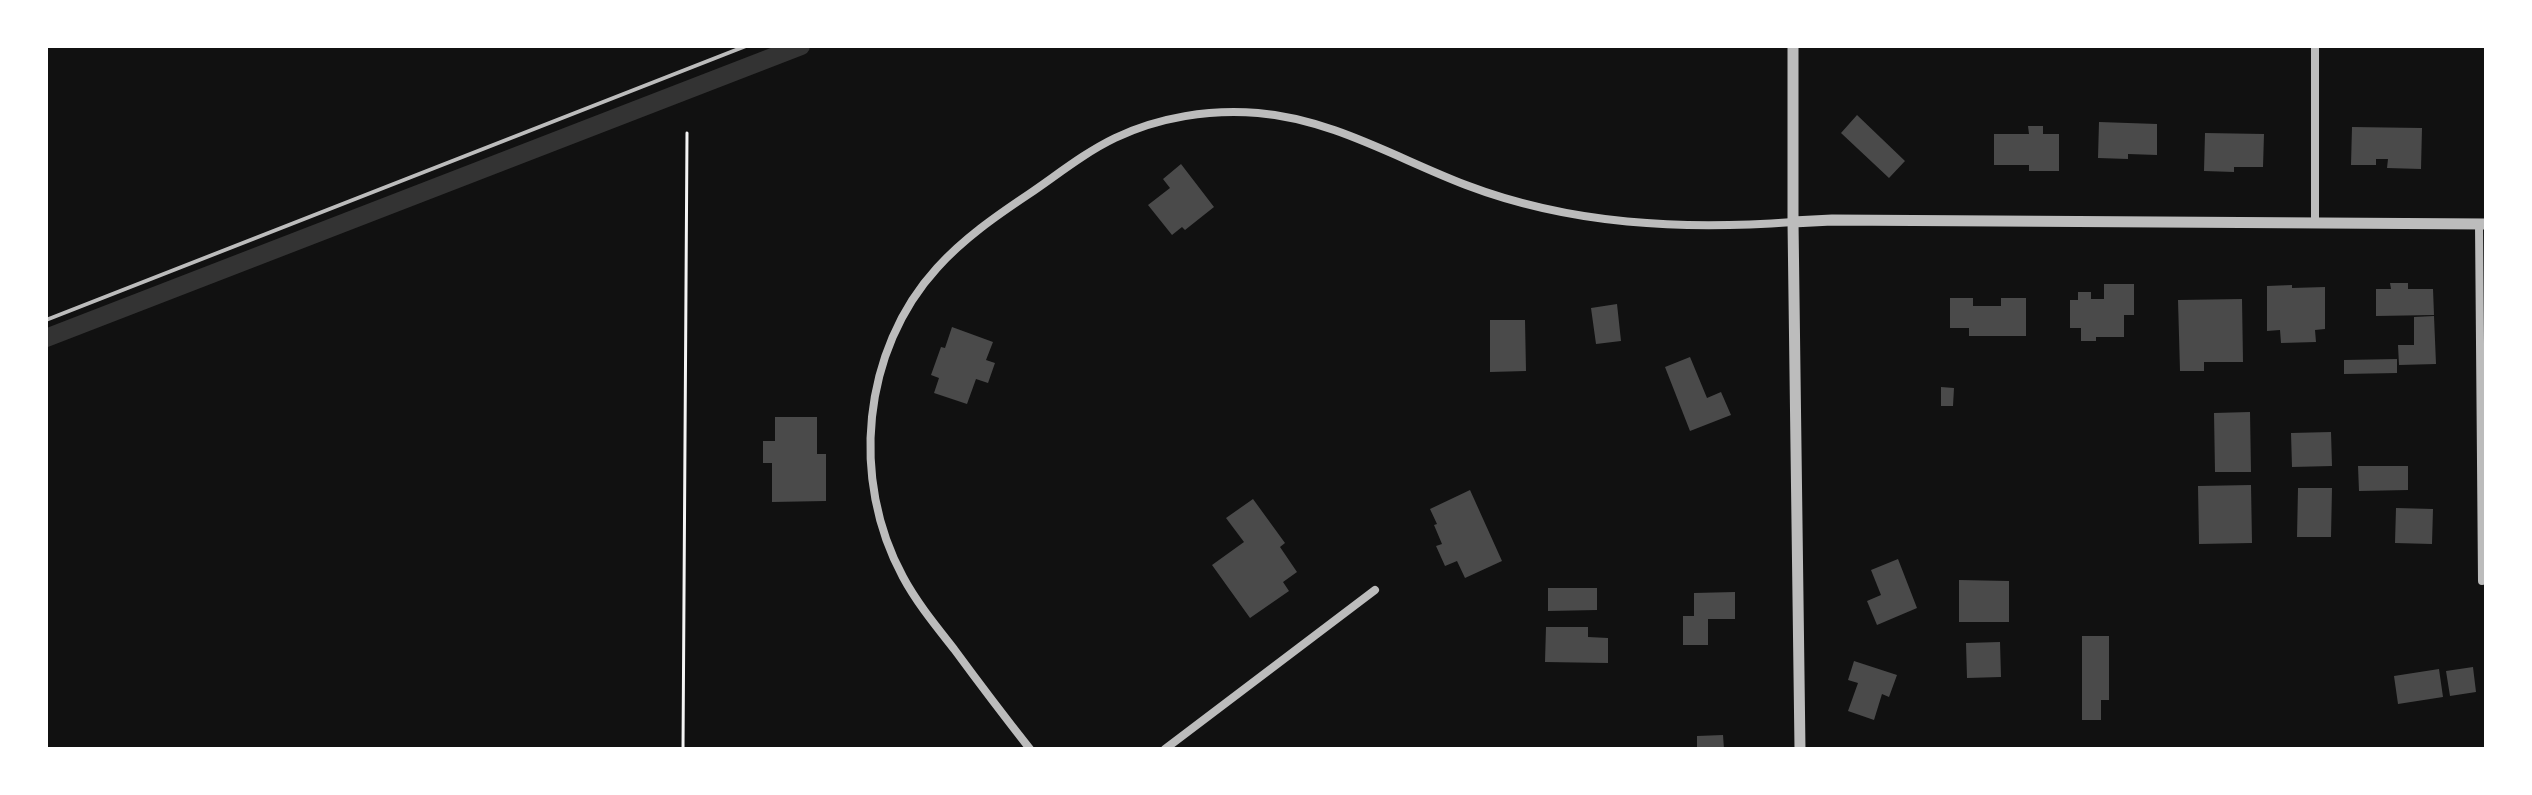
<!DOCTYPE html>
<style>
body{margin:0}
#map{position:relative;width:2532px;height:795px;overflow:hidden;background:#111;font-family:"Asap Condensed",sans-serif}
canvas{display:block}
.frame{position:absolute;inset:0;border:48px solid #fff;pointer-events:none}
</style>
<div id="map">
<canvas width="2532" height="795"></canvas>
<div class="frame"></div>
</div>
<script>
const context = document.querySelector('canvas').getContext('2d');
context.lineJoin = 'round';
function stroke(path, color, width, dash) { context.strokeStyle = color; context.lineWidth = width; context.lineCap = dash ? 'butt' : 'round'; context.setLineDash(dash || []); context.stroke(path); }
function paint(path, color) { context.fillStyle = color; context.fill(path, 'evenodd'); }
const canal = new Path2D(`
 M46,338L801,46`);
const building = new Path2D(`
 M1857,115L1905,161L1889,178L1841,133Z
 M2099,122L2157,124V155L2128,154V159L2098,158Z
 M2028,126H2043V134H2059V171H2029V165H1994V134H2029Z
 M2352,127L2422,128L2421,169L2387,168L2388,159H2376V165H2351Z
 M2205,133L2264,134L2263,167H2234V172L2204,171Z
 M1181,164L1214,207L1185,230L1182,227L1172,235L1148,205L1170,188L1163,179Z
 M2390,283H2408V289H2433L2434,315L2376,316V289H2391Z
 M2104,284H2134V315H2124V337H2096V341H2081V328H2070V300H2078V292H2091V299H2104Z
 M2292,285V288L2325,287V329L2315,330L2316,342L2281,343L2280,330L2267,331V286Z
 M1950,298H1973V306H2001V298H2026V336H1969V328H1950Z
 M2242,299L2243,362H2204V371H2180L2178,300Z
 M1617,304L1621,341L1596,344L1591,308Z
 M2434,316L2436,364L2399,365L2398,345H2414V317Z
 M1490,320H1525L1526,371L1490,372Z
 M952,327L993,342L986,360L995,363L988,383L976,379L967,404L934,393L939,378L931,375L941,347L945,348Z
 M1690,357L1707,398L1721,392L1731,415L1690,431L1665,367Z
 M2397,359V373L2344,374V360Z
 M1941,387L1954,388L1953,406H1941Z
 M2250,412L2251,472H2215L2214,413Z
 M775,417H817V454H826V501L772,502V463H763V441H775Z
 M2331,432L2332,466L2292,467L2291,433Z
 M2358,466H2408V490L2359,491Z
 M2251,485L2252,543L2199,544L2198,486Z
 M2298,488H2332L2331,537H2297Z
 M1470,490L1502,561L1465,578L1457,561L1445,566L1436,546L1442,544L1434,525L1437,524L1430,509Z
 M1253,499L1285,543L1280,547L1297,572L1283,582L1289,591L1250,618L1212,565L1244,542L1226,518Z
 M2396,508L2433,509L2432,544L2395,543Z
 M1898,559L1917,608L1877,625L1867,601L1881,595L1871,570Z
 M1959,580L2009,581V622H1959Z
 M1548,588H1597V610L1548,611Z
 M1735,592V619H1708V645H1683V616H1694V593Z
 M1546,627H1588V637L1608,638V663L1545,662Z
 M2082,636H2109V700H2101V720H2082Z
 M2000,642L2001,677L1967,678L1966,643Z
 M1854,661L1897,675L1889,697L1882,694L1874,720L1848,711L1858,683L1848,680Z
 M2473,667L2476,692L2450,696L2446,671Z
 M2439,669L2443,697L2398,704L2394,676Z
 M1723,735L1724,749H1697V736Z`);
const path = new Path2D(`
 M683,749L687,133`);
const service = new Path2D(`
 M46,320L746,46`);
const minor = new Path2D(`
 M2315,223V46
 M2479,224L2482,581
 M1030,749C1004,716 979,683 954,649C936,626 917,603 903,577C850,480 862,350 937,268C963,239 996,216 1029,194C1057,175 1084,153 1115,138C1159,117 1210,109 1258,113C1332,119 1398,159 1466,185C1571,225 1682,230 1793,222
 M1165,749L1375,590`);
const tertiary = new Path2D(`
 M1793,46V222L1800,749
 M1793,222L1832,220L2486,224`);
stroke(canal, '#333', 18);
paint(building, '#4a4a4a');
stroke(path, '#f5f5f5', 3);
stroke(service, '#bcbcbc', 4);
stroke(minor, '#bcbcbc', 8);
stroke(tertiary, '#bcbcbc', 11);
</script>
